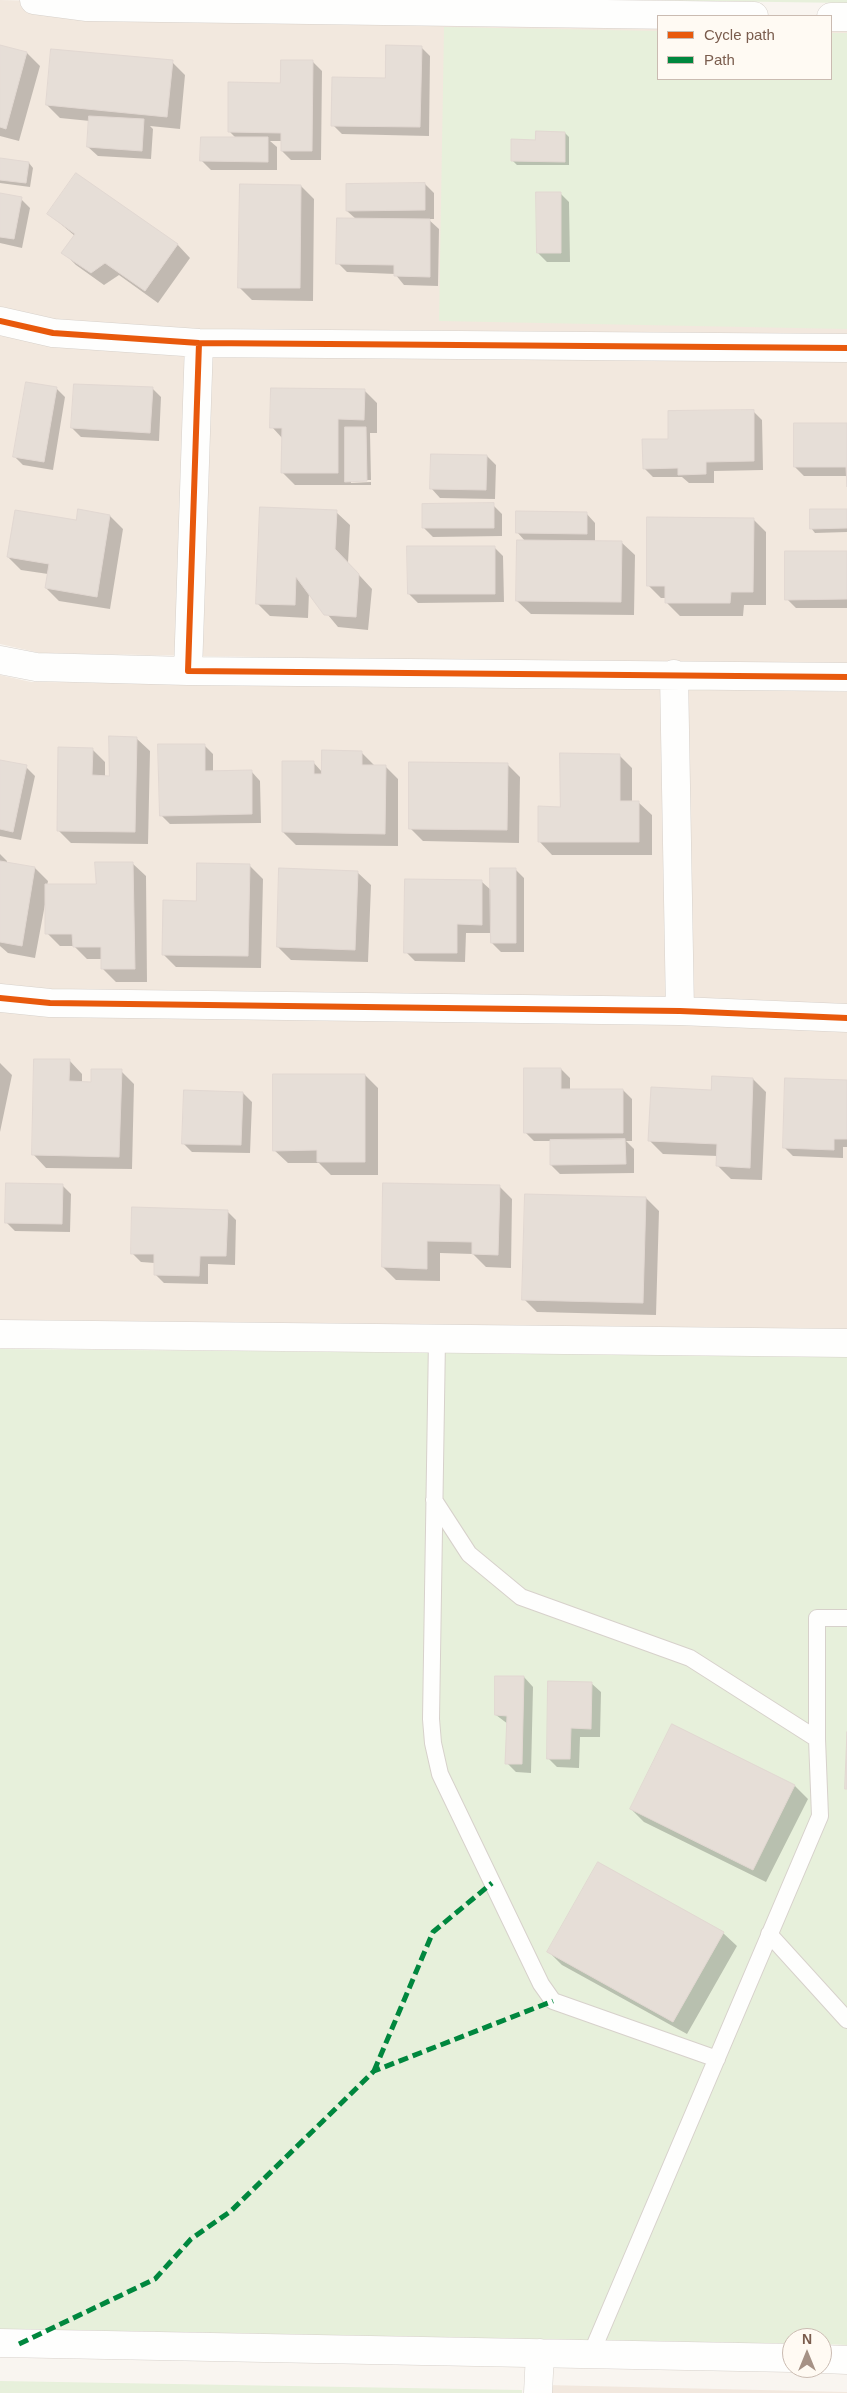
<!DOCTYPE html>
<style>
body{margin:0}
#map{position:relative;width:847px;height:2393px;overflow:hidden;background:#f9f5f0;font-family:Arial,sans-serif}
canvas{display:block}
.legend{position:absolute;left:657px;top:15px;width:175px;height:65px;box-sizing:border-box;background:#fffaf3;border:1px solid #cabbb1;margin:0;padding:6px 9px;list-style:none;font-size:15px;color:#7a5c4d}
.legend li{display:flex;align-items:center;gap:10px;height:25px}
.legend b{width:25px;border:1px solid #cabbb1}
.north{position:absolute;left:782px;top:2328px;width:50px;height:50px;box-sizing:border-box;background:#fffaf3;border:1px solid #cabbb1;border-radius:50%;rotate:0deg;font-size:14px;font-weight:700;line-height:20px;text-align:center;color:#7a5c4d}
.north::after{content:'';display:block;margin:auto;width:18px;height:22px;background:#a69286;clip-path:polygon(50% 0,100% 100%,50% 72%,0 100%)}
</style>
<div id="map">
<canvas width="847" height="2393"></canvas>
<ul class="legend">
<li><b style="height:6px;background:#e8590c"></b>Cycle path</li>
<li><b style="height:6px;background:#00873e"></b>Path</li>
</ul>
<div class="north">N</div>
</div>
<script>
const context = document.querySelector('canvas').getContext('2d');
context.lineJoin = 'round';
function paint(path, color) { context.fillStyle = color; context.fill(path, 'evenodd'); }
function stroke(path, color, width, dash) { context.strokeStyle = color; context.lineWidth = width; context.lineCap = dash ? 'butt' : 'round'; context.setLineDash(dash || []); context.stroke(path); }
const residential = new Path2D(`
 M0,0L658,18V79H831V23H847V668L40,653L0,644Z
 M0,675L31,682L619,685L847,692V1330L0,1323Z
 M546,2385L847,2392V2393H545Z`);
const green = new Path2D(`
 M637,0H847V3Z
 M444,27L658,31V79H831V33H847V329L439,321Z
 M0,1349L847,1356V2345L822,2344V2338H792V2344L0,2329Z
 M0,2381L522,2390V2393H0Z`);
const shadow = new Path2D(`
 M0,46L27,53L40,66L19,141L0,136Z
 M421,47L430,56L429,136L342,134L333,125Z
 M172,62L185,75L180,129L150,126L153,129L151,159L98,156L88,147L90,121L60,118L47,105Z
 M313,62L322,71L321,160H291L282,151V141H270L277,147V170H211L201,160L236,138L230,132L282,84Z
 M565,133L569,137V165H517L512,160Z
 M0,159L29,163L33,168L30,187L0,183Z
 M425,184L434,193V219H428L439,229L438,286L404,285L395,274L347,272L338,263L356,219L347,211Z
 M301,186L314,199L313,301L252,300L239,287Z
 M560,193L569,202L570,262H547L538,253Z
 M0,195L21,199L30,208L22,248L0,243Z
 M49,214L177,244L190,258L158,303L119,275L104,285L76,265L63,252L75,236Z
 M56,388L65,397L53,470L23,465L14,456Z
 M152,388L161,397L159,441L81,437L72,428Z
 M364,390L377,403V433H370L371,480H351V483L371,482V485H295L282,472L283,439L272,427Z
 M753,411L762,420L763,470L714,471V483H689L682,477H653L644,468L669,440Z
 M847,424V476H804L795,467Z
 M487,456L496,465L495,499L440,498L431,488Z
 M493,505L502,514V536L433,537L424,528Z
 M847,510V532L815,533L811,528Z
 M336,512L350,525L348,563L372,589L368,630L338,627L309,592L308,618L270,616L257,603Z
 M586,513L595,523V542H621L635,555L634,615L531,614L517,601L526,542L517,532Z
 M110,516L123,529L110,609L59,601L46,588L48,574L21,570L8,557L77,521Z
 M753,519L766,532V605H744L743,616H680L667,603V598H661L648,585Z
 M494,547L503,556L504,602L418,603L409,594Z
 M847,552V608H796L787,599Z
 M136,738L150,751L148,844L71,843L58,830L92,749L105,762V777H110Z
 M204,745L213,754V772L251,771L260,781L261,823L170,824L161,815Z
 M361,752L375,766H385L398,779V846L296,845L283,832L313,762L322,772Z
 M619,755L632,768V802H638L652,815V855H552L539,841L561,808Z
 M0,761L26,767L35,776L21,840L0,836Z
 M507,764L520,777L519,843L423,841L410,828Z
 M0,854L7,861V864L35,868L48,881L47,886L97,885L132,863L146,876L147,982H116L103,969L102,959H87L74,946H60L47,933L46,899L35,958L8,953L0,946Z
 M249,865L263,879L261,968L176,967L163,954L197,902Z
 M515,869L524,878V952H501L492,943V933H466L465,962L415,961L406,952L482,882L492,891Z
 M357,872L371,885L368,962L291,960L278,947Z
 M69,1060L82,1074V1083H92L121,1071L134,1084L132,1169L46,1168L33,1154Z
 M0,1063L12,1075L0,1132Z
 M561,1069L570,1078V1090H623L632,1099V1141H626L634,1149V1173L560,1174L551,1165V1141H534L525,1132Z
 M365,1075L378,1088V1175H331L319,1163H288L274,1150Z
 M753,1079L766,1092L762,1180L731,1179L718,1166V1156L663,1154L650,1141L712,1091Z
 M847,1081V1147H843V1158L793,1156L784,1147Z
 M243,1093L252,1102L250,1153L192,1152L183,1143Z
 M62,1185L71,1194L70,1232L15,1231L6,1222Z
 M499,1186L512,1199L511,1268L486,1267L473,1254L440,1253V1281L396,1280L383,1267Z
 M646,1198L659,1211L656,1315L537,1312L524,1299Z
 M227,1211L236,1220L235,1265L208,1264V1284L164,1283L155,1274V1263L141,1262L132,1253Z
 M524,1677L533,1687L531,1773L516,1772L507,1763L508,1724L496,1715Z
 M591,1683L601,1692L600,1737H580L579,1768L557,1767L548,1758Z
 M673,1725L795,1786L808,1799L766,1882L644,1822L631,1809Z
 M599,1863L723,1933L737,1946L687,2034L562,1965L549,1952Z`);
const building = new Path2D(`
 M0,45L27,52L6,129L0,127Z
 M386,45L422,46L420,127L331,126L332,77L385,78Z
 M51,49L173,60L167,117L46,105Z
 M281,60H313L312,151H281V133L228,132V82L280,83Z
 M89,116L144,119L142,151L87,147Z
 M536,131L565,132V162L511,161V139L535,140Z
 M201,137H268V162L200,161Z
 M0,158L29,162L26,183L0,180Z
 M76,173L178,244L145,291L105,263L91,273L61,253L75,234L47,214Z
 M425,183V210L346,211V184Z
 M240,184L301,185L300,288H238Z
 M536,192H561V253H537Z
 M0,193L22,197L14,239L0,237Z
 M337,218L430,219V277L394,276V265L336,264Z
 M26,382L57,387L44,462L13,457Z
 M74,384L153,387L150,433L71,428Z
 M271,388L365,389L364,420L338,419V473H281L282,428H270Z
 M754,410V461L706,462V474L678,475V468L643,469L642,439H668V411Z
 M794,423H847V487L846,467H794Z
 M345,427H366L367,481L345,482Z
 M431,454L487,455L486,490L430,489Z
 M494,503V528H422V504Z
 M260,507L337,510L335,549L359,574L356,617L324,615L296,577L295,605L256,604Z
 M78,509L110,515L97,597L45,588L49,564L7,557L15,510L76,520Z
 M810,509H847V528L810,529Z
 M516,511L587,512V534L516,533Z
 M647,517L754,518L753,592H731L730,603H665V586H647Z
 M517,540L622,541L621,602L516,601Z
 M407,546H495V594H408Z
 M785,551H847V599L785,600Z
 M109,736L137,737L135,832L57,831L58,747L93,748L92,775L109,776Z
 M158,744H205V771L252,770V814L160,816Z
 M322,750L362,751V765H386L385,834L282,832V761H314V774H321Z
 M560,753L620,754V801H639V842H538V806L560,807Z
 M0,760L27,765L13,832L0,829Z
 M409,762L508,763L507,830L409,829Z
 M0,861L35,867L22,946L0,942Z
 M95,862H133L135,969H101V947H73L72,934H45V884H96Z
 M197,863L250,864L248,956L162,955L163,900L196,901Z
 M279,868L358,871L355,950L277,947Z
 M490,868H516V943H491Z
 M405,879L482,880V925L457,924V953H404Z
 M34,1059H70L69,1081L91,1082V1069H122L119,1157L32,1155Z
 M524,1068H561V1089H623V1133H524Z
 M273,1074H365V1162H317V1150L273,1151Z
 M712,1076L753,1078L750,1168L716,1166L717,1144L648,1141L651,1087L711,1090Z
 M785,1078L847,1080V1139H834V1150L783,1148Z
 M184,1090L243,1092L241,1145L182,1144Z
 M625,1139L626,1164L550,1165V1140Z
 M6,1183L63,1184L62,1224L5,1223Z
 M383,1183L500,1185L498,1255L472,1254V1242L427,1241V1269L382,1267Z
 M525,1194L646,1197L643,1303L522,1300Z
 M132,1207L228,1210L226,1256H200L199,1276L154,1275V1254H131Z
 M495,1676H524L522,1764H505L507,1716L495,1715Z
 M548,1681L592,1682L591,1729L571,1728L570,1759H547Z
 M672,1724L795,1785L753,1870L630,1809Z
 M847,1732V1789H845Z
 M598,1862L724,1932L673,2022L547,1952Z`);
const service = new Path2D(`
 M437,1339L431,1719L433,1743L440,1774L541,1984L553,2001L717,2059
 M434,1500L469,1554L521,1597L690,1658L817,1739
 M769,1934L847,2020
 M591,2354L820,1816L817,1739V1618H847`);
const minor = new Path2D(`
 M34,0L87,7L754,16
 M831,17H847
 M0,321L53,333L199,343L847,348
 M199,343L188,671L847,677
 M0,660L36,667L188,671
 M674,674L680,1011
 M0,998L50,1003L680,1011L847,1018
 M0,1334L847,1343
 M0,2343L792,2358
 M822,2359L847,2360
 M538,2393L540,2353`);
const quiet = new Path2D(`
 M374,2071L433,1932L492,1883
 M19,2344L155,2279L191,2239L231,2211L374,2071L553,2001`);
const cycleway = new Path2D(`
 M0,321L53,333L199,343L847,348
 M199,343L188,671L847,677
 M0,998L50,1003L680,1011L847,1018`);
paint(residential, '#f2e8de');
paint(green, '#e7f0db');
paint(shadow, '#0003');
paint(building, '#e6ded7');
stroke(building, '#e2d8d2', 1);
stroke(service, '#d7d1cb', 18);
stroke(minor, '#d7d1cb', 29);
stroke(service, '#fefefd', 16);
stroke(minor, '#fefefd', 28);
stroke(quiet, '#00873e', 5, [10, 5]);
stroke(cycleway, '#e8590c', 6);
</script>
